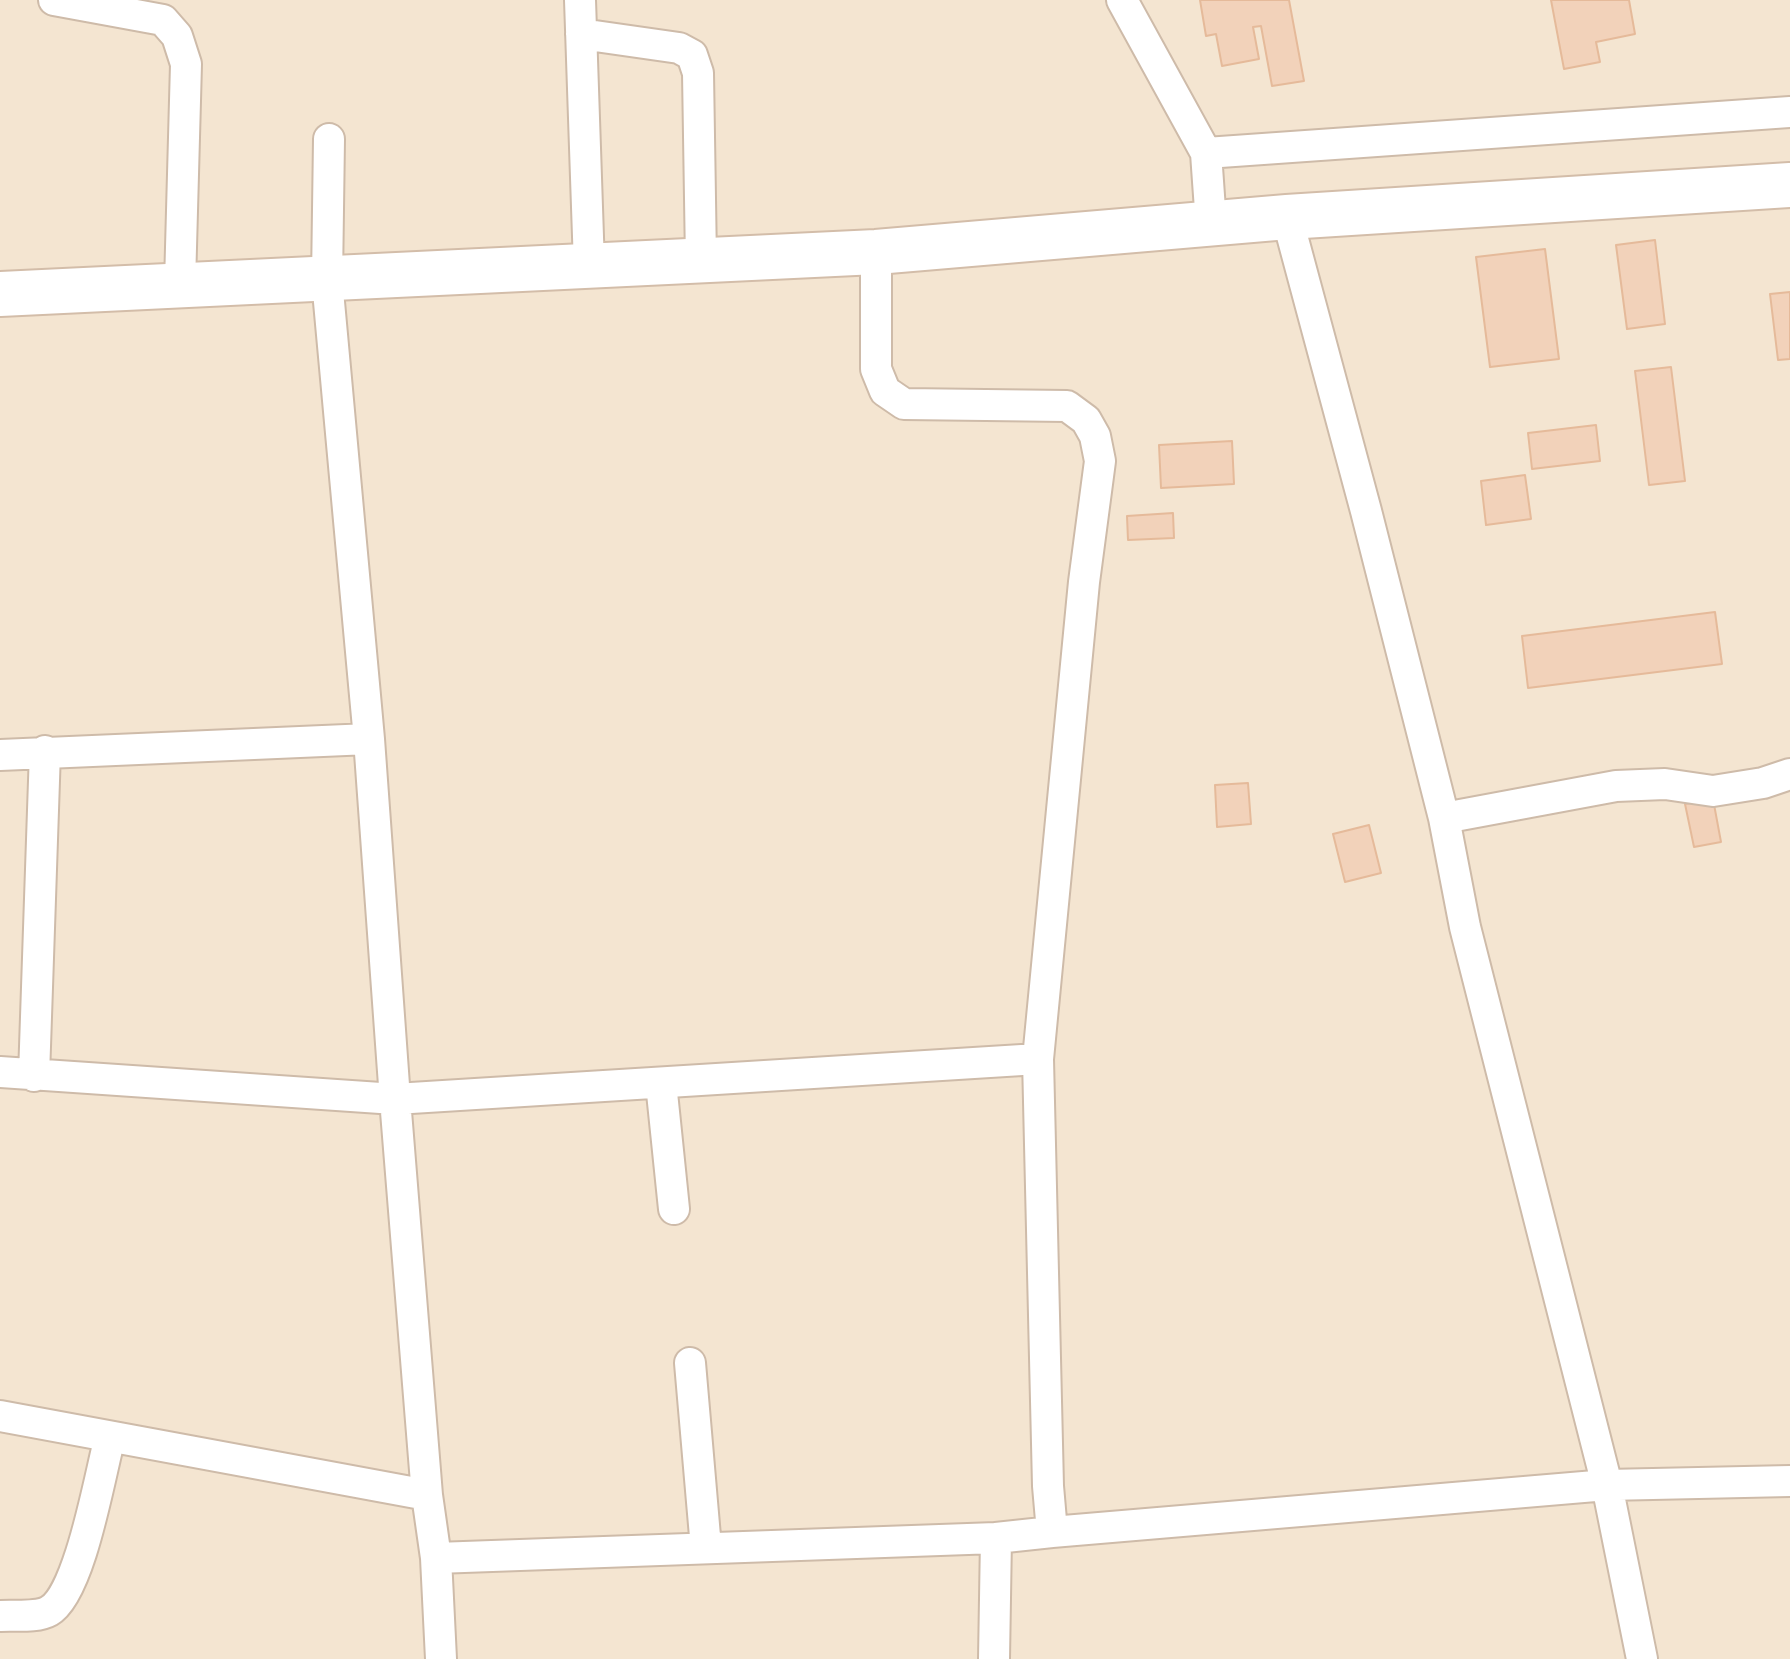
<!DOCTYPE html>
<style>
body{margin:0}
canvas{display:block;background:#fcf3e2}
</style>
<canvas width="1790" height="1659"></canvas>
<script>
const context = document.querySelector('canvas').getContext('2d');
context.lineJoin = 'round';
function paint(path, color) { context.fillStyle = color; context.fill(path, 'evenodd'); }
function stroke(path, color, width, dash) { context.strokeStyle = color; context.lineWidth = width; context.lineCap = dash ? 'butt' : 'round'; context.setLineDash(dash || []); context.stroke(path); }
const residential = new Path2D(`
 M0,0H1790V1659H0Z`);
const building = new Path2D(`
 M1200,0H1289L1304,81L1272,86L1261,26L1253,27L1259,59L1222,66L1216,34L1206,36Z
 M1551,0H1629L1635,34L1596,42L1600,62L1564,69Z
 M1655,240L1665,324L1627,329L1616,245Z
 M1545,249L1559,359L1490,367L1476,257Z
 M1790,292V359L1778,360L1770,294Z
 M1671,367L1685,481L1649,485L1635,371Z
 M1596,425L1600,461L1532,469L1528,433Z
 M1232,441L1234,484L1161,488L1159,445Z
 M1525,475L1531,519L1486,525L1481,481Z
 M1173,513L1174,538L1128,540L1127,516Z
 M1715,612L1722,664L1528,688L1522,636Z
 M1248,783L1251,824L1217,827L1215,785Z
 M1713,799L1721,842L1694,847L1685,804Z
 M1369,825L1381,873L1345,882L1333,834Z`);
const minor = new Path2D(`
 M54,0L163,20L177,36L186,64L180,284
 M580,0L589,266
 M1122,0L1206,153L1211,224
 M581,34L679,48L692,55L698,73L701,261
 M329,139L327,280L369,739L395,1099L427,1495L436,1558L441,1659
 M1206,153L1790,112
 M1287,217L1366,511L1444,818L1465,927L1607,1485L1642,1659
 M876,252V369L885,391L904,404L1067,406L1086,420L1095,436L1100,461L1084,582L1038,1059L1048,1486L1052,1532L1607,1485L1790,1481
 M0,755L369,739
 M1444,818L1616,786L1665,784L1713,791L1763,783L1790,774
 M0,1072L395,1099L1038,1059
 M34,1076L45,751
 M661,1083L674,1209
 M690,1363L706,1548
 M0,1416L427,1495
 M436,1558L996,1538
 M0,1616C14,1615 37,1618 49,1611C80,1594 100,1474 110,1437
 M994,1659L996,1538L1052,1532`);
const secondary = new Path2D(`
 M0,294L876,252L1287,217L1790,185`);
paint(residential, '#f4e5d1');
paint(building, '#f2d2ba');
stroke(building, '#e5ba9a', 2);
stroke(minor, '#cebba9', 34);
stroke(secondary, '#d3bda9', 48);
stroke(minor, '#fff', 30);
stroke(secondary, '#fff', 44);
</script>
